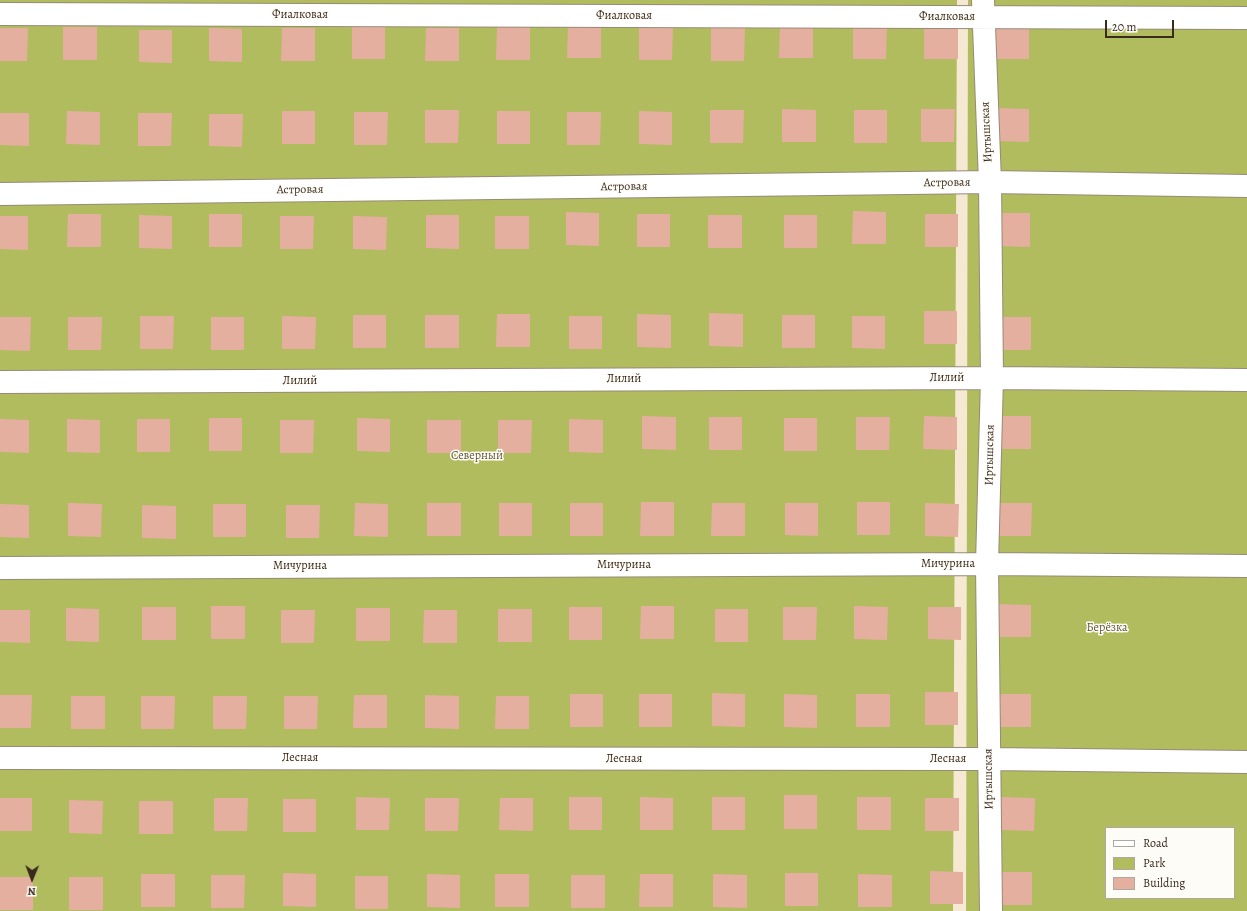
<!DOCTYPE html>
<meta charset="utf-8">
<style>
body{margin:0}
#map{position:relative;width:1247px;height:911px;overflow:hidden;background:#f5e9d3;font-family:Alegreya,serif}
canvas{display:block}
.legend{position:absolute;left:1105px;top:827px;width:130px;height:72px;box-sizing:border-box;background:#fdfcf7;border:1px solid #afa8a0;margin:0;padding:5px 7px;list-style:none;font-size:12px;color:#3b2a1e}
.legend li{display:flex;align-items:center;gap:8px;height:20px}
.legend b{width:20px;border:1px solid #afa8a0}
.north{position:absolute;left:12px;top:859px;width:40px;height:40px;-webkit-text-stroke:3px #fdfcf7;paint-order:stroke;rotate:181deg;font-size:11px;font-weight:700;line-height:16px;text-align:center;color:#3b2a1e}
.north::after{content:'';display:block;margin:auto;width:14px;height:18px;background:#3b2a1e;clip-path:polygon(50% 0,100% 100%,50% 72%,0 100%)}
.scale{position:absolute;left:1105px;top:20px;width:69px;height:18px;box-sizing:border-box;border:2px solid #3b2a1e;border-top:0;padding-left:5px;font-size:12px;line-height:14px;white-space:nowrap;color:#3b2a1e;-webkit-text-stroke:3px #fdfcf7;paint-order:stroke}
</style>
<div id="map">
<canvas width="1247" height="911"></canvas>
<ul class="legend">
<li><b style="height:5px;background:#fff"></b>Road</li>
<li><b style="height:11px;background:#b0bc5e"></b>Park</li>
<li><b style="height:11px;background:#e5af9f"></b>Building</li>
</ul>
<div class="north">N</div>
<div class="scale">20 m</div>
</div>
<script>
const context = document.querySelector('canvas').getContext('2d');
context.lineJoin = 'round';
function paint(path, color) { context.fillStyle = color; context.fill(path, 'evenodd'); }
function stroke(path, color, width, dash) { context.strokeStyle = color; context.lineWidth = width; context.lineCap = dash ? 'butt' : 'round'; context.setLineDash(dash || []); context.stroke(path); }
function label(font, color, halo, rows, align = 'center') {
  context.font = font + ' Alegreya,serif'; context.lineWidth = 3; context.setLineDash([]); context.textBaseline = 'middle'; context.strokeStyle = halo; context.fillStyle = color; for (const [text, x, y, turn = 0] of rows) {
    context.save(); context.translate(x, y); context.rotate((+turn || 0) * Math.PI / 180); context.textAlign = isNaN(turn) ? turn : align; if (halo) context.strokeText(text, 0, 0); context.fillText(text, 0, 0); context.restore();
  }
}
const green = new Path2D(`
 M0,0H957L953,911H0Z
 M968,0H1247V911H966ZM1106,828H1234V898H1106Z`);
const building = new Path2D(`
 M568,25H601V58H567Z
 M780,25H813V58H779Z
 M924,25L958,26V59H924Z
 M352,26H385V59H352Z
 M853,26H887L886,59H853Z
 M996,26H1029V59H995Z
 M63,27H97V60H63Z
 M497,27H530V60H496Z
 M639,27H673L672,60H639Z
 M0,28H28L27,61H0Z
 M209,28L242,29V62L209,61Z
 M282,28H315V61H281Z
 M426,28H459V61H425Z
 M711,28H745L744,61H711Z
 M139,30H172V63L139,62Z
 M996,108L1029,109V142L996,141Z
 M782,109L816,110V142H782Z
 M921,109H955L954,142H921Z
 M425,110H459L458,143H425Z
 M710,110H744L743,143H710Z
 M854,110H887V143H854Z
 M67,111L100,112V145L66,144Z
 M282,111H315V144H282Z
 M497,111H530V144H497Z
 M639,111L672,112V145L639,144Z
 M354,112H388L387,145H354Z
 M567,112H601L600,145H567Z
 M0,113H29V146L0,145Z
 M138,113H172L171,146H138Z
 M209,114H243L242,147L209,146Z
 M853,211L886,212V244H852Z
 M566,212L599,213V246L566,245Z
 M997,213H1030V247L997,246Z
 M68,214H101V247H67Z
 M209,214H242V247H209Z
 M637,214H670V247H637Z
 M925,214H958V247H925Z
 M139,215L172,216V249L139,248Z
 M426,215H459V249L426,248Z
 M708,215H742V248H708Z
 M784,215H817V248H784Z
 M0,216H28V250L0,249Z
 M280,216H314L313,249H280Z
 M353,216L387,217L386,250L353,249Z
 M495,216H529V249H495Z
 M924,311H957V344H924Z
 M709,313L743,314V347L709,346Z
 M497,314H530V347H496Z
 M637,314L671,315V348L637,347Z
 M353,315H386V348H353Z
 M425,315H459V348H425Z
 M782,315H815V348H782Z
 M140,316H174L173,349H140Z
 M282,316L316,317L315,349H282Z
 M569,316H602V349H569Z
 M852,316H885V349L852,348Z
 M0,317H31L30,351L0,350Z
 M68,317H102L101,350H68Z
 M211,317H244V350H211Z
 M997,317H1031V350H997Z
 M642,416L676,417V450L642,449Z
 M924,416L957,417V450L923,449Z
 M997,416H1031V449H997Z
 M709,417H742V450H709Z
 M856,417H890L889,450H856Z
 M209,418H242V451H209Z
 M357,418L390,419V452L357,451Z
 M784,418H817V451H784Z
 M0,419L29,420V453L0,452Z
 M67,419L100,420V453L67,452Z
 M137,419H170V452H137Z
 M569,419L603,420V453L569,452Z
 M280,420H314L313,453H280Z
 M427,420H461V453H427Z
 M498,420H532L531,453H498Z
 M641,502H674V536H640Z
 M857,502H890V535H857Z
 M68,503L102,504L101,537L68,536Z
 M355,503L388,504V537L354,536Z
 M427,503H461V536H427Z
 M499,503H532V536H499Z
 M570,503H603V536H570Z
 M712,503H745V536H711Z
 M785,503H818V536L785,535Z
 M925,503L959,504L958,537L925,536Z
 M998,503H1032L1031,536H998Z
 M0,504L29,505V538L0,537Z
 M213,504H246V537H213Z
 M142,505L176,506V539L142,538Z
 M286,505H320L319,538H286Z
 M997,604L1031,605V637H997Z
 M211,606H245V639H211Z
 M641,606H674V639H640Z
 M854,606L888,607L887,640L854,639Z
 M142,607H176V640H142Z
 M569,607H602V640H569Z
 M783,607H817L816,640H783Z
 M928,607H961V640L928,639Z
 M66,608L99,609V642L66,641Z
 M356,608H390V641H356Z
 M498,609H532V642H498Z
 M715,609H748V642H715Z
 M0,610H30V643L0,642Z
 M281,610H315L314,643H281Z
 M424,610H457V643H423Z
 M925,692H958V725H925Z
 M712,693L745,694V727L712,726Z
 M570,694H603V727H570Z
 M639,694H672V727H639Z
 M784,694L817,695V728L784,727Z
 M856,694H890V727H856Z
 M997,694H1031V727H997Z
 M0,695H32L31,728H0Z
 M354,695H387V728H353Z
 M425,695L459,696V729L425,728Z
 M71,696H105V729H71Z
 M141,696H175L174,729H141Z
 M213,696H247L246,729H213Z
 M284,696H318L317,729H284Z
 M496,696H529V729H495Z
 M784,795H817V829H784Z
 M356,797L390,798L389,830H356Z
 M569,797H602V830H569Z
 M640,797L673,798V830H640Z
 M712,797H745V830H712Z
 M857,797H891V830H857Z
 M1001,797L1035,798L1034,831L1001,830Z
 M0,798H32V831H0Z
 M214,798H248L247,831H214Z
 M425,798H459L458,831H425Z
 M500,798H533V831L499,830Z
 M925,798H959V831H925Z
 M283,799H316V832H283Z
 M69,800L103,801L102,834L69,833Z
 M139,801H173V834H139Z
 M930,871L963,872V904H930Z
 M999,872H1032V905H998Z
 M283,873L316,874V907L283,906Z
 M785,873H818V906H785Z
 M141,874H175V907H141Z
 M427,874L460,875V908L427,907Z
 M495,874H529V907H495Z
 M640,874H673V907H639Z
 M713,874L747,875V908L713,907Z
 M858,874L892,875V907H858Z
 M211,875H245L244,908H211Z
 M571,875H605V908H571Z
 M355,876H388V909H355Z
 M0,877H33V910H0Z
 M69,877H103V910H69Z`);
const street = new Path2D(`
 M983,0L990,182L992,378L987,564L991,911
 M0,14L1247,18
 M0,194L990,182L1247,186
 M0,382L992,378L1247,380
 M0,568L987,564L1247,566
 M0,758L989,759L1247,762`);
const streetNames = [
 ["Фиалковая",300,15],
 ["Фиалковая",624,16],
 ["Фиалковая",947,17],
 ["Иртышская",987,132,-93],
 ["Астровая",947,183,-1],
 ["Астровая",624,187,-1],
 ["Астровая",300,190,-1],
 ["Лилий",947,378],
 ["Лилий",624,379],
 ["Лилий",300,381],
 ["Иртышская",990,455,-89],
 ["Мичурина",948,564],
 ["Мичурина",624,565],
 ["Мичурина",300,566],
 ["Лесная",300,758],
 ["Лесная",624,759],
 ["Лесная",948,759],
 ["Иртышская",989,779,-91]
];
const parkNames = [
 ["Северный",477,456],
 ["Берёзка",1107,628]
];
paint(green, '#b0bc5e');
paint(building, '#e5af9f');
stroke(street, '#988a78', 24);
stroke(street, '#fff', 22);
label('12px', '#3b2a1e', '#fdfcf7', streetNames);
label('12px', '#5e5631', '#fdfcf7', parkNames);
</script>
